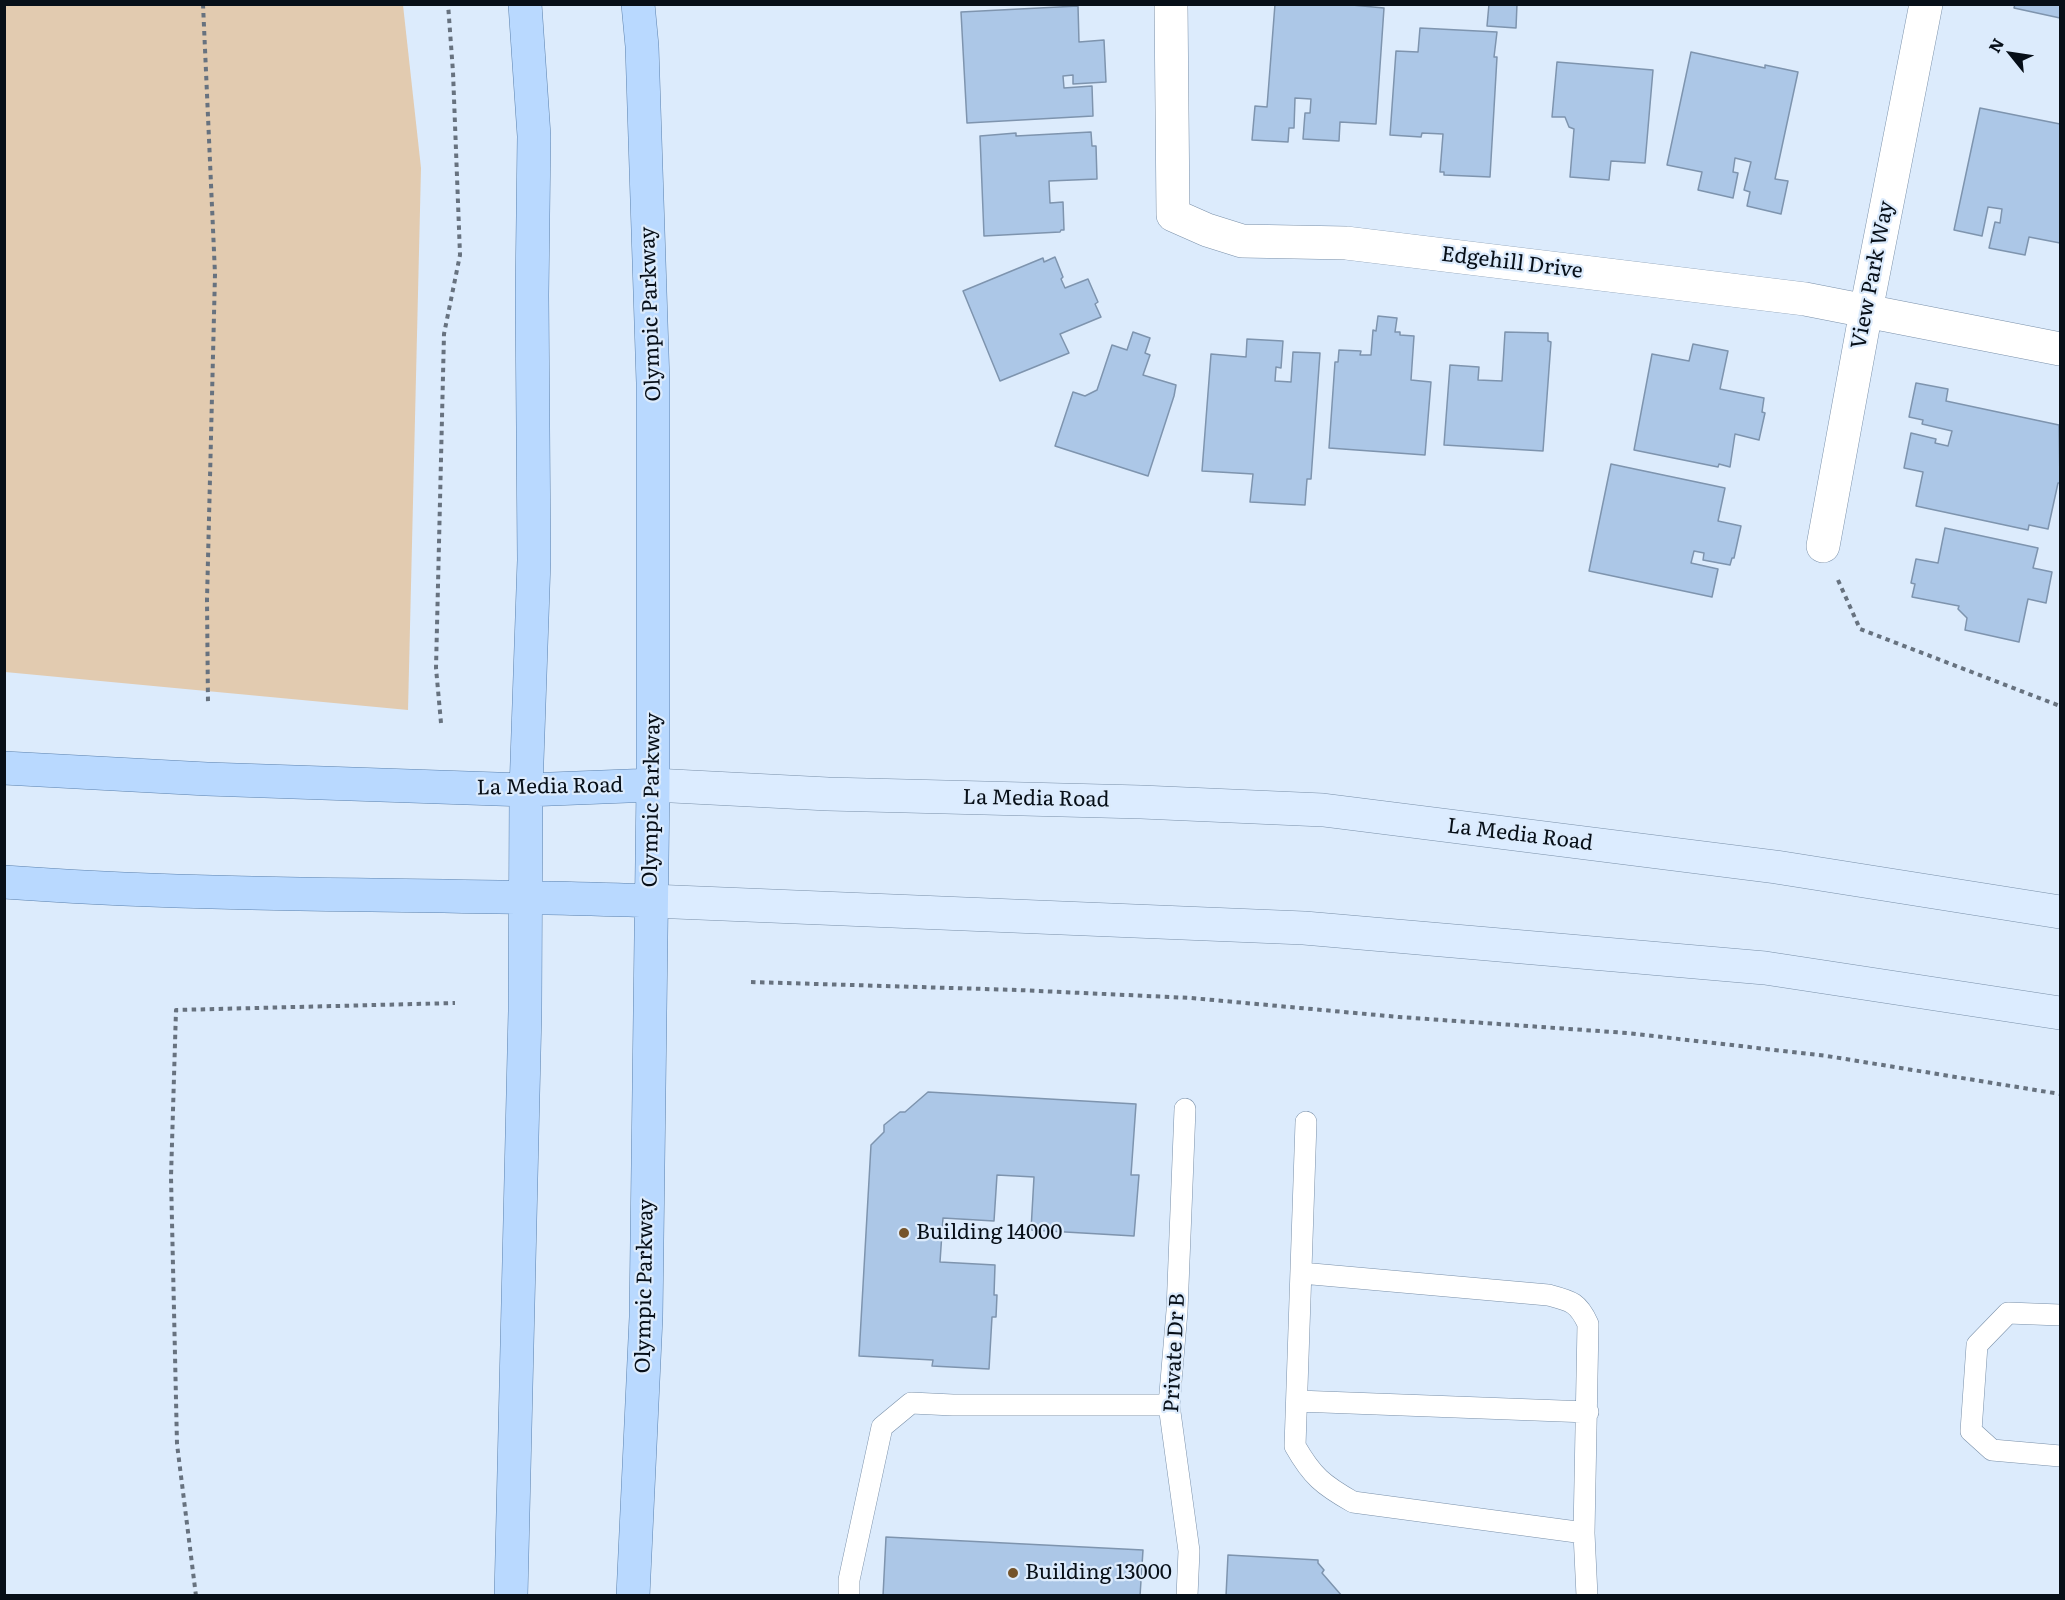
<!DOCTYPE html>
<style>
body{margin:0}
#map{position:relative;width:2065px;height:1600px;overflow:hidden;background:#dcebfc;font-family:Literata,serif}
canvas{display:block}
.frame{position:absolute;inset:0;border:6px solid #070f18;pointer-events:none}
.north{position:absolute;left:1981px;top:24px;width:60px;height:60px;-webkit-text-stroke:4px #dcebfc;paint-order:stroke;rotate:300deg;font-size:16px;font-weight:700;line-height:24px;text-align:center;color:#070f18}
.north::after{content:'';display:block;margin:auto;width:21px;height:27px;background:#070f18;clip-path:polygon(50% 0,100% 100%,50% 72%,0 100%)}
</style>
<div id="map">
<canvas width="2065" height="1600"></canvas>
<div class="frame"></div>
<div class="north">N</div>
</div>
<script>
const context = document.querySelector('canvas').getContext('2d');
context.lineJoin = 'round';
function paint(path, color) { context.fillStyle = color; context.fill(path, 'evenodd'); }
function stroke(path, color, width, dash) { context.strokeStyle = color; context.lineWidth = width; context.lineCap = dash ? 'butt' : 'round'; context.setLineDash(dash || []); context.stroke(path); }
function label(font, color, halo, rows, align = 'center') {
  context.font = font + ' Literata,serif'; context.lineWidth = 4.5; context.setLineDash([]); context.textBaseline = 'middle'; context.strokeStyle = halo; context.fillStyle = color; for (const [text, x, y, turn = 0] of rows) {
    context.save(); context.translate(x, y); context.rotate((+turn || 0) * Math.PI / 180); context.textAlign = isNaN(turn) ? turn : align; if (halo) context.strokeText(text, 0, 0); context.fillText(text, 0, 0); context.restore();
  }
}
const green = new Path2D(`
 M4,5H403L421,168L408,710L5,672Z`);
const building = new Path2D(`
 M1275,4H1341L1384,8L1376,124L1340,122L1339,141L1303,139L1305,113H1310L1311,99L1295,98L1294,128H1289L1288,142L1252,140L1255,106L1267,107Z
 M1489,4H1517L1516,28L1487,26Z
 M2015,4H2060V18L2014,8Z
 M1078,6L1079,42L1104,40L1106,82L1073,84V75L1063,76L1064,88L1092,86L1093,116L967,123L961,12Z
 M1420,28L1497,32L1494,57H1497L1490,177L1444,175V172H1440L1443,134L1422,133L1421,137L1390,135L1396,51L1418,52Z
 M1691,52L1765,68V65L1798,72L1775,179L1788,181L1781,214L1747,206L1750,192L1744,190L1751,162L1735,158L1733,172L1738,173L1733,198L1698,190L1702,172L1667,165Z
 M1557,62L1653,70L1645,163L1611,161L1609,180L1570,177L1574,129L1569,127L1565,117H1552Z
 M1980,108L2060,124V243L2029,237L2025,255L1989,248L1995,222L2000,223L2002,209L1988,207L1982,236L1954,230Z
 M1091,132L1092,146H1096L1097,179L1049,181L1050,203L1063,202L1064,230H1061L1060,232L984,236L980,136L1016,133V136Z
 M1055,257L1063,277L1061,279L1065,288L1088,279L1098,302L1095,304L1101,317L1060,334L1069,353L1000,381L963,291L1043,258L1044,262Z
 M1378,316L1397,318L1395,332H1400V335L1414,336L1411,380L1431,382L1425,455L1329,448L1335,362H1338L1339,350L1361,351L1360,355H1371L1373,330L1376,331Z
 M1133,332L1150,338L1145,353L1150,355L1143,375L1176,385L1174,396L1148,476L1055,446L1073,392L1085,396L1097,390L1112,345L1127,350Z
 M1505,332L1548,333V341L1551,342L1543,451L1444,445L1450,365L1479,367L1478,380L1502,381Z
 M1247,339L1283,341L1281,368L1276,367L1275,381L1291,382L1293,352L1320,353L1311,479H1307L1305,505L1250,502L1253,474L1202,471L1211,354L1246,357Z
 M1693,344L1728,351L1720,389L1764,398L1762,412L1765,413L1759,440L1735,434L1730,467L1719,464L1718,467L1634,450L1652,354L1689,361Z
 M1916,383L1948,389L1946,401L2059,425L2060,483H2058L2048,529L2029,525L2028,530L1916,506L1923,472L1904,468L1911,433L1936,439L1935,443L1948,446L1952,431L1922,424L1923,420L1909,417Z
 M1611,464L1725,488L1718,521L1741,526L1734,558H1732L1730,565L1703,560L1704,553L1694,551L1691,563L1718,569L1712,597L1589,571Z
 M1945,528L2038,548L2033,568L2052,572L2046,603L2028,599L2019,642L1965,630L1967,618L1958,609L1959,606L1912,597L1915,584L1911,583L1916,559L1938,563Z
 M928,1092L1136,1104L1131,1175H1139L1134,1236L1031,1230L1034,1177L997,1175L994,1221L943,1218L940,1262L995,1265L994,1295H997L996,1317H992L989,1369L932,1366L933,1360L859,1356L871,1145L884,1132V1125L900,1112H905Z
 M886,1537L1143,1550L1140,1596H883Z
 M1228,1555L1318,1560V1563L1324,1570L1322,1573L1342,1596H1226Z`);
const path = new Path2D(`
 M203,4L215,274L207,600L208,705
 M1838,580L1860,629L2060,706
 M441,723L436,668L444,334L460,255L453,72L448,4
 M751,982L1018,990L1191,998L1399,1017L1627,1033L1827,1056L2060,1094
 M196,1596L177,1444L171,1177L176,1010L455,1003`);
const service = new Path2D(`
 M1185,1109L1177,1311L1169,1405L1189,1551L1187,1596
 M1306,1122L1295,1446C1312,1476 1323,1485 1353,1502L1584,1533
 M1301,1273L1548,1295C1571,1301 1578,1302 1588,1324L1584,1533L1587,1596
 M2060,1315L2008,1313L1977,1345L1971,1431L1992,1450L2060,1456
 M1297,1401L1588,1412
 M849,1596V1580L882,1427L911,1403L953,1405H1169`);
const minor = new Path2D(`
 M1171,4L1173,215L1207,230L1242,241L1346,243L1805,299L2060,349
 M1823,546L1866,311L1926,4`);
const secondary = new Path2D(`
 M653,785L828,794L1141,802L1323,810L1776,867L2060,912
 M651,901L1304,928L1765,968L2060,1013`);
const primary = new Path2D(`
 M4,768L207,779L526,790L653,785
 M4,882C220,898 436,893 651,901
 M511,1596L525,1011L526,790L534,560L532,295L534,136L525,4
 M633,1596L646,1317L653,785V383L642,46L638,4`);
const markers = [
 [904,1233,6,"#75542b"],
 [1013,1573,6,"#75542b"]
];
const streetNames = [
 ["Edgehill Drive",1512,263,7],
 ["View Park Way",1873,275,-79],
 ["Olympic Parkway",651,314,-92],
 ["La Media Road",550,787,-1],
 ["La Media Road",1036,799,1],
 ["Olympic Parkway",652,800,-89],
 ["La Media Road",1520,835,7],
 ["Olympic Parkway",645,1286,-89],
 ["Private Dr B",1175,1353,-87]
];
const poiNames = [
 ["Building 14000",916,1233],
 ["Building 13000",1025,1573]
];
paint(green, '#e2cbb0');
paint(building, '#acc7e7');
stroke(building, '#7e94ae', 1.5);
stroke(service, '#7a90a9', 22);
stroke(minor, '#7a90a9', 34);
stroke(secondary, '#7a90a9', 34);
stroke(primary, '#5c82ae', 34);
stroke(path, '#67727f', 4, [4.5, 4.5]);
stroke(service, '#fff', 21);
stroke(minor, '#fff', 33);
stroke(secondary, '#dcecff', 33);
stroke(primary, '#b9d9ff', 33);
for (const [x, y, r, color] of markers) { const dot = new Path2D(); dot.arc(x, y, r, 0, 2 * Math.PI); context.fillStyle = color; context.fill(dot); stroke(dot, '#dcebfc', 2); }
label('21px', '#070f18', '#dcebfc', streetNames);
label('21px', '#070f18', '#dcebfc', poiNames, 'left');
</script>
